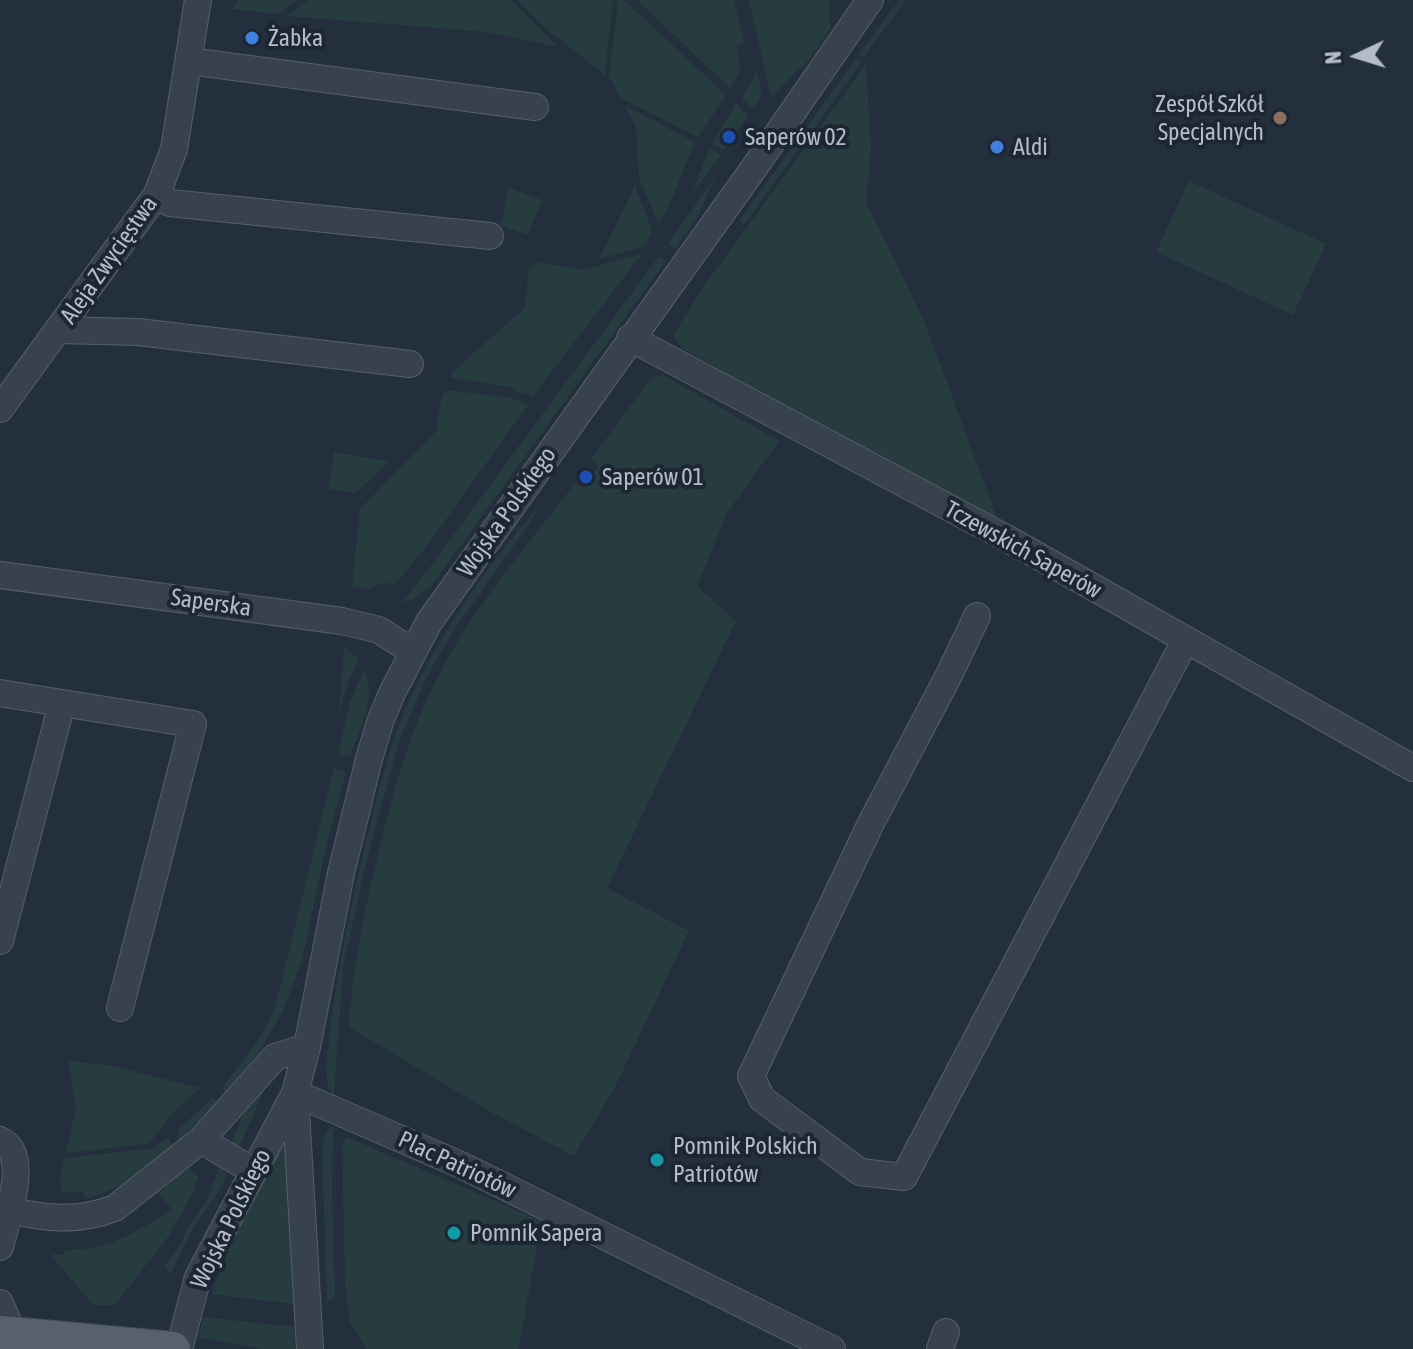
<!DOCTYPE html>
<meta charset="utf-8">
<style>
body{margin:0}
#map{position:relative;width:1413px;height:1349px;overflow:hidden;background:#242f3e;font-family:"Asap Condensed",sans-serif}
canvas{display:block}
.north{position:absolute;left:1317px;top:16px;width:80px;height:80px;-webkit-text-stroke:6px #1d2633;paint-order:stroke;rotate:266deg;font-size:22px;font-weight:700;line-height:32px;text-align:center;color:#b4bcc9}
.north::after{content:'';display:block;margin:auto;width:28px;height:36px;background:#b4bcc9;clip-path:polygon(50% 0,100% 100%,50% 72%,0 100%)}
</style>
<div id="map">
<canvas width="1413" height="1349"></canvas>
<div class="north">N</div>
</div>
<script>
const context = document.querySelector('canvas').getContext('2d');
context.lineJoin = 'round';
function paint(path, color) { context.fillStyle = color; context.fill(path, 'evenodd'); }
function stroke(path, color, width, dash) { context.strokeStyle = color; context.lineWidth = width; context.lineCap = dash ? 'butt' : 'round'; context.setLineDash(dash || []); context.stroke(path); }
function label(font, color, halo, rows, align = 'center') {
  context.font = font + ' "Asap Condensed",sans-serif'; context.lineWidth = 8; context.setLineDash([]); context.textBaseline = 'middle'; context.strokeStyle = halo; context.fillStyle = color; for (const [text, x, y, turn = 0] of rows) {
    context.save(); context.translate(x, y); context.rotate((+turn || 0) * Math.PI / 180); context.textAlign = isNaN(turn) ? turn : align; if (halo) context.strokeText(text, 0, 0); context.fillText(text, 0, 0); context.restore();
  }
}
const green = new Path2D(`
 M238,0H297L278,14L232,9Z
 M308,0H511L558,47L487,32L287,16Z
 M517,0H613L605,75L543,26Z
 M618,0H624L726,95L698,137L621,98L609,76Z
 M637,0H734L744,43L737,45L740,71L730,88Z
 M749,0H830V29L810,59L771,97Z
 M899,0H906L863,58L859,54Z
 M856,59L861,63L744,225L739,221Z
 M866,64L871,148L866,203L923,318L999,523C894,463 786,409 682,348L673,335L707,282Z
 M757,71L762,95L753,109L742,99Z
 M736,103L748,116L737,131L730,127L720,143L726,147L724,150L712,144Z
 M625,106L695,142L667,211L658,223L639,178L636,127Z
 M709,149L721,155L693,192Z
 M716,175L696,220L676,248L668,244Z
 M1189,181L1326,244L1293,315L1156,252Z
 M635,186L652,230L646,246L599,259Z
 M508,188L542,200L528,235L501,226Z
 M642,254L533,396L515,391L514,388L452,378L451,373L525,308L529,268L538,262L583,270Z
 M659,256L666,261L430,588L410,601L401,603L430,567Z
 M663,375L779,441L727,513L697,586L736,621L607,888L689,931L614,1089L574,1156L491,1112L349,1027C352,974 362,923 374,871C391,799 410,725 447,660C480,599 533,539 575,483L583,488L599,466L591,459L651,378Z
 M448,390L511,398L528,405L426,547L396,583L377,584L370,589L352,587L360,509L436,431L442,395Z
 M334,452L389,461L356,493L329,489Z
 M535,511H538L454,630L425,680L398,744L365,867L343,968L334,1097L328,1088L326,1070C332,994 348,918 366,843C377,796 388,747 408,703C440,635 485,567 535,511Z
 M344,647L359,660L348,682L339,714Z
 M364,670C378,695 359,731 350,756L338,755L350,702Z
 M334,768L346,772L328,838L302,960L283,1011L260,1051L226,1094L223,1087L263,1033L276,1004Z
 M68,1061L109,1065L200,1088L170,1116L149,1144L66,1153L76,1108Z
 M266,1086L238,1150L231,1144L243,1114L239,1111Z
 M213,1098L218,1103L179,1140L177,1137L180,1128Z
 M333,1126L332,1192L335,1297L327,1303L322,1146L325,1134Z
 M286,1128L293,1304L211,1294L242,1218Z
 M168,1137L172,1145C143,1172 124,1188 85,1199L83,1192H61L60,1176L65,1158L154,1148Z
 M347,1137L541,1221L519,1349H367L350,1322L345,1283L342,1143Z
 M220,1164L225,1170L224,1184L193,1228L171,1274L164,1267L181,1244L187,1228L207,1201Z
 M187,1166L199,1178L195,1183L196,1188L168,1237L118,1301L113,1305H93L50,1254L64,1255L65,1250C116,1249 131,1233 172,1210L159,1193Z
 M203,1317L294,1327L295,1349H262L198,1337Z`);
const minor = new Path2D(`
 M189,61L535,107
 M157,194L170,203L490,236
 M59,330L138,332L410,364
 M630,338L1008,539L1413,768
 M0,409L157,194L174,149L198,0
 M0,575L342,621L379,630L413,652
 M977,616L949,675L871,823L751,1076L762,1099L860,1172L904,1177L1185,641
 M0,693L193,724L120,1008
 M0,941L62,703
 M295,1093L463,1166L832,1349
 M295,1093L310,1349
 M0,1140C32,1154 6,1220 0,1247
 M201,1140L253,1171
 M9,1210C45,1219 79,1222 115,1208L201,1140L275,1057L307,1047
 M0,1303L13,1334
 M179,1349L198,1277L295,1093L307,1047L341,873L369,759L380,722L392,693L429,622L754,168L870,0
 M940,1349L946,1332`);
const major = new Path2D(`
 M0,1333L173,1349`);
const markers = [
 [252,38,8,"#3f7fe0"],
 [1280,118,8,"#8d6e63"],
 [729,137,8,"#1a4fb4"],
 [997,147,8,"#3f7fe0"],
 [586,477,8,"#1a4fb4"],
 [657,1160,8,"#0f9aa8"],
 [454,1233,8,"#0f9aa8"]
];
const poiNames = [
 ["Żabka",268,38],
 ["Zespół Szkół",1264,104,"right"],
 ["Specjalnych",1264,132,"right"],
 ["Saperów 02",745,137],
 ["Aldi",1013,147],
 ["Saperów 01",602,477],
 ["Pomnik Polskich",673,1146],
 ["Patriotów",673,1174],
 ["Pomnik Sapera",470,1233]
];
const streetNames = [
 ["Aleja Zwycięstwa",109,260,-55],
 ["Wojska Polskiego",507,512,-55],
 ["Tczewskich Saperów",1023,550,29],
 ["Saperska",211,603,8],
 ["Plac Patriotów",457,1165,25],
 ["Wojska Polskiego",231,1219,-64]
];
paint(green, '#263c3f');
stroke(minor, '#565f6c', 28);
stroke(major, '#414a57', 36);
stroke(minor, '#38414e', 26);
stroke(major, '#56606e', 34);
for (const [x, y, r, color] of markers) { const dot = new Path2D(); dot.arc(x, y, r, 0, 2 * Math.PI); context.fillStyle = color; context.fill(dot); stroke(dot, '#1d2633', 3); }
label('24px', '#b4bcc9', '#1d2633', poiNames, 'left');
label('24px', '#b4bcc9', '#1d2633', streetNames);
</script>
